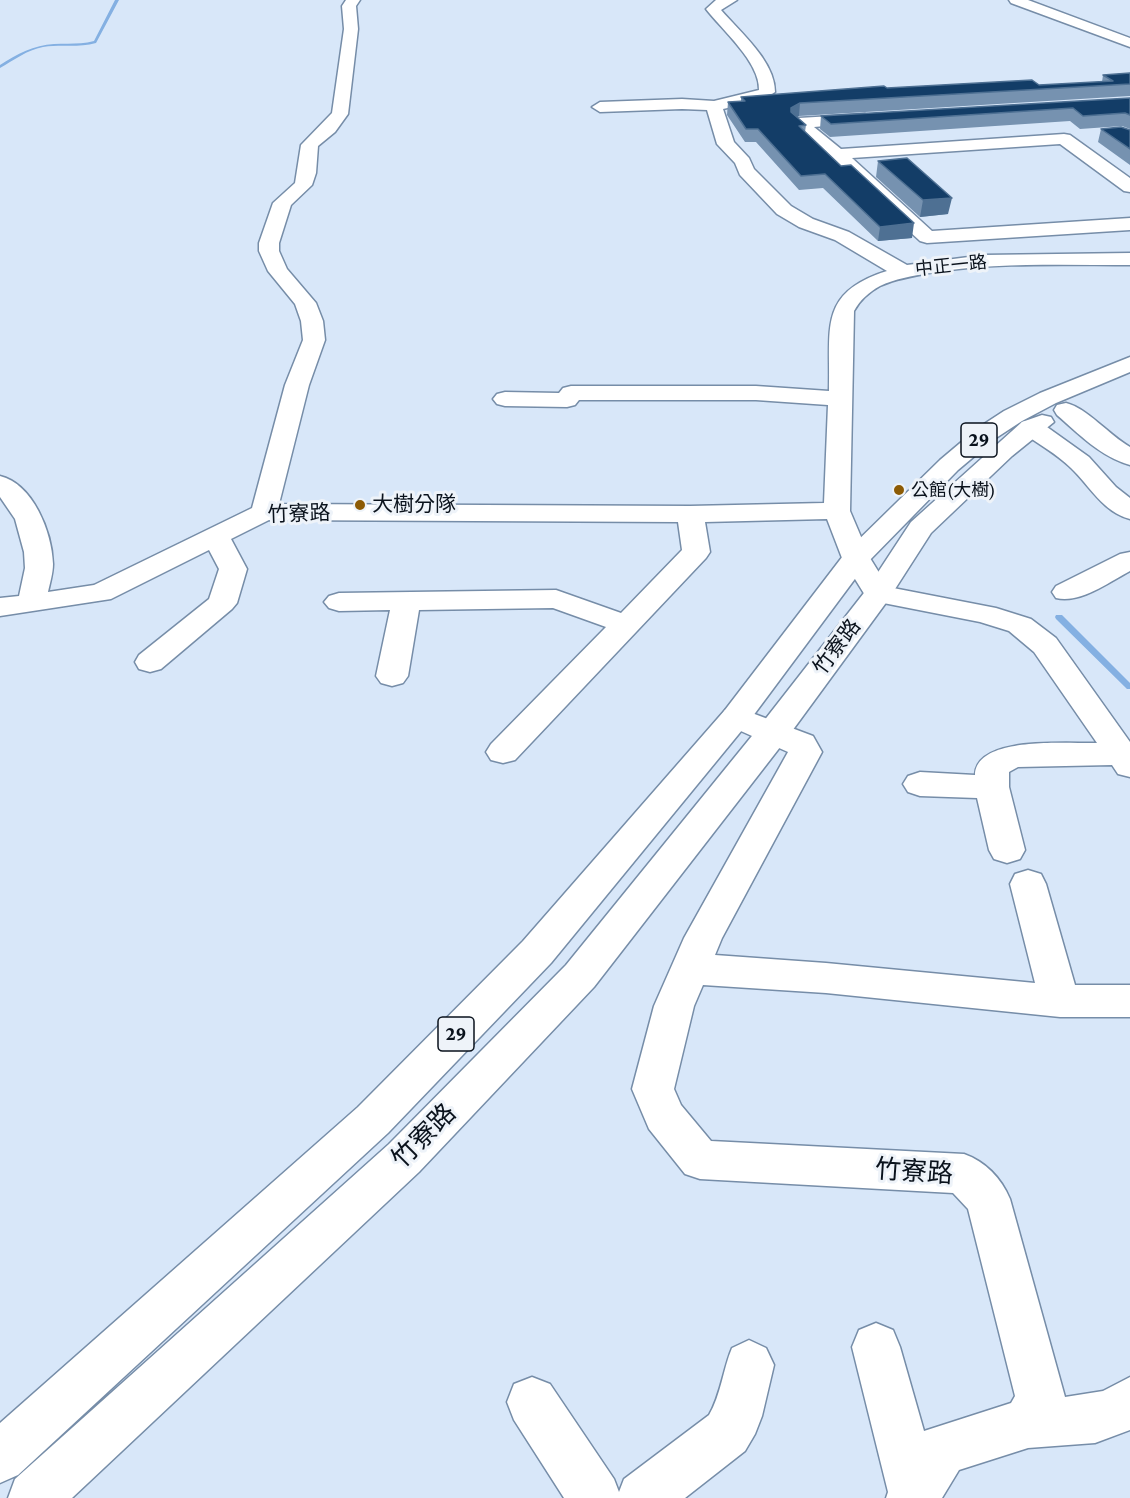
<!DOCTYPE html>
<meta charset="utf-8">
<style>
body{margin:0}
canvas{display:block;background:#d8e7f9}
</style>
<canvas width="1130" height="1498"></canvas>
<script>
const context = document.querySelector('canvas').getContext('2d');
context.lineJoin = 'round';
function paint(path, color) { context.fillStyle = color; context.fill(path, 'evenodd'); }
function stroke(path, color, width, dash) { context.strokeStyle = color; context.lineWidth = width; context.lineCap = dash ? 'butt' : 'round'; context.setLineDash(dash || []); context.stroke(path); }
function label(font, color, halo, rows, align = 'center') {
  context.font = font + ' "Crimson Pro","Noto Sans TC",serif'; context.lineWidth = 6; context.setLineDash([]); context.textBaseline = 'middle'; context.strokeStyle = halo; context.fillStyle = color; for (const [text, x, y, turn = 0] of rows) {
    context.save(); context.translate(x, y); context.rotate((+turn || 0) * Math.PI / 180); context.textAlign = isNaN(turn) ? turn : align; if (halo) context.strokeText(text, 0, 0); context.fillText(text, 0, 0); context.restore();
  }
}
const stream = new Path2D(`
 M115,0H119L96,43C79,48 61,44 43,47C27,50 14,60 0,68V65C17,54 34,45 54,44C68,43 81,45 94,41Z
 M1056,615H1062L1130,683V689H1127L1056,619L1055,617Z`);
const minor = new Path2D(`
 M346,0H360L356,6L358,29L348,114L335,132L318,146L316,173L312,185L291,205L279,243V251L287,269L316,303L323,321L325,340L309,385L279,504L690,506L824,503L828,405L756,400H579L575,405L567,407L505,406L497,404L493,399L497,394L505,392L559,393L563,388L571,386H756L829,391C831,329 817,293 887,271L835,240L799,227L777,214L740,175L735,163L717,144L707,110L682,109L600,112L592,107L600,102L682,99L714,101L759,90C760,62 722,30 706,9L716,0H737L721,10C740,32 775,61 775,92L763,100L723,109L734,142L749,158L754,169L791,206L813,219L849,232L907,265L984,255L1130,253V265C1063,265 995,262 929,273C913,276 894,279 880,286C869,292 860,300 854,311L850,511L870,558L888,587L996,608L1031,619L1056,638L1130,742V777L1118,774L1112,765L1018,767L1009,772V787L1025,850L1020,859L1007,863L994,859L989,850L977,798L920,796L908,792L903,784L908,776L920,772L975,775C976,735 1069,744 1097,743L1034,652L1009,631L980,622L868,600L842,558L827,519L705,522L710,552L706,558L515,760L503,763L491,760L486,752L491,744L606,627L553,608L419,610L408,676L403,683L392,686L381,683L376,676L390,610L339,611L329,608L324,602L329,596L339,593L556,590L621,613L682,550L678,522L269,520L231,539L247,569L237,603L232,609L161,669L150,672L139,669L135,662L139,655L209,599L219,569L209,550L111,599L0,616V598L19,596L25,568L24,552L15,519L0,497V476C33,484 52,532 53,564C53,573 50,583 48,592L94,585L252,508L285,385L303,340L301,321L295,304L268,271L259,251V243L273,203L295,183L301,145L332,113L344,29L342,6Z
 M1009,0H1028L1130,38V47L1011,3Z
 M865,114L873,119L871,122L814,127L841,149L1064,134L1070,135L1130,178V192L1124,191L1060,144L852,158L932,231L1130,218V230L927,243L920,241L791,123L799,118Z
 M1066,403C1087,408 1109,435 1130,447V465C1101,457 1079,434 1057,415L1054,410L1057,405Z
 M1031,420L1040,422L1089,457L1116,487L1130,498V519C1103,512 1090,486 1071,468C1057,454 1038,444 1022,432L1019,427L1022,422Z
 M1130,552V571C1109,582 1080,604 1056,598L1052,592L1056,586L1120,554Z
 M736,707L813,736L822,752L722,938L715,955L826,963L1035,983L1010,884L1015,874L1028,870L1041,874L1046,884L1075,985H1130V1017H1060L826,993L703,985L694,1006L674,1089L681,1105L711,1141L964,1154C986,1162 1001,1178 1010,1199L1065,1397L1103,1391L1130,1377V1430L1095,1443L1028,1448L959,1470L942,1498H886L888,1492L852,1347L859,1330L876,1323L893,1330L900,1347L924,1431L1011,1403L1015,1396L968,1209L953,1193L700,1179L685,1174L649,1129L632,1089L654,1006L684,938L788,752L725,724L720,717L725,710Z
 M749,1340L766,1348L774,1365L762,1416L755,1434L745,1451L685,1498H564L514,1420L507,1402L514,1384L532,1377L550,1384L614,1479L619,1492L624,1479L709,1415C721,1395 723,1369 732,1348Z`);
const major = new Path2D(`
 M1130,357V372L1056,403L1022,421L996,438L958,470L866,564L747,724L551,963L388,1133L18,1475L0,1483V1423L358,1107L523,941L725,710L846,552L940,460L978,428L1004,411L1040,393Z
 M1042,415L1051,417L1054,422L1012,456L931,533L888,600L784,742L594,987L419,1172L72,1498H8L15,1479L389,1144L566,965L760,726L867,589L911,522L1022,422Z`);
const wall = new Path2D(`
 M1130,73V96L799,116L797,117L806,125L805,132L912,238L878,241L823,188L799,190L756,142H745L727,115L728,102H741V97L887,88L1039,85L1102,82L1103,75Z
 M1130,98V129L1122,126L1080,129L1070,121L830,137L820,129L821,116Z
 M1101,129L1130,130V165L1098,142Z
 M878,161L948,214L920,217L876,177Z`);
const shadedWall = new Path2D(`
 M800,103L799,116L790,121L791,108Z
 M952,198L948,214L920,217L923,200Z
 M914,223L912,238L878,241L880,227Z`);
const building = new Path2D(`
 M1130,73V84L800,103L791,108V112L806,125L799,126L841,166L851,165L914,223L880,227L825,174L801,176L758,129H746L728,102L745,101L741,97L884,86L887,88L1032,80L1039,85L1113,81L1103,75Z
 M1130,98V115L1125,113L1083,116L1073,108L831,124L821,116Z
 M1121,127L1130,130V149L1101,129Z
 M907,158L952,198L923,200L878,161Z`);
const markers = [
 [899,490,6,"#8c5b05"],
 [360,505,6,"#8c5b05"]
];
const farStreetnames = [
 ["中正一路",951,266,-6]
];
const farPoinames = [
 ["公館(大樹)",911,490]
];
const shields = [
 [979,440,36],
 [456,1034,36]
];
const shieldNames = [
 ["29",979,440],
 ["29",456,1034]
];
const poiNames = [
 ["大樹分隊",372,505]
];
const streetNames = [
 ["竹寮路",299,514,-2],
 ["竹寮路",837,647,-53]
];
const nearStreetnames = [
 ["竹寮路",424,1136,-45],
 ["竹寮路",914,1172,4]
];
paint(stream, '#84b0e2');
stroke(minor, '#768da8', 3);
stroke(major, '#768da8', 3);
paint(minor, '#fff');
paint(major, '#fff');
paint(wall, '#7692b0');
paint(shadedWall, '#4e7093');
paint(building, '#133d67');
stroke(building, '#4e7093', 1.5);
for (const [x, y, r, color] of markers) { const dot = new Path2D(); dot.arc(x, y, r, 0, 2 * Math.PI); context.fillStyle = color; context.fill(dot); stroke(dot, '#eef3f9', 2); }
label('18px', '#0a121c', '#eef3f9', farStreetnames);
label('18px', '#0a121c', '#eef3f9', farPoinames, 'left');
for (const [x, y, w] of shields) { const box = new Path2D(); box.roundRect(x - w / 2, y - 17, w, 34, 4.5); context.fillStyle = '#eef3f9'; context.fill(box); stroke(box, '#0a121c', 1.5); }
label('bold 20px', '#0a121c', null, shieldNames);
label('21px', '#0a121c', '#eef3f9', poiNames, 'left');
label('21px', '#0a121c', '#eef3f9', streetNames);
label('26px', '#0a121c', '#eef3f9', nearStreetnames);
</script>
